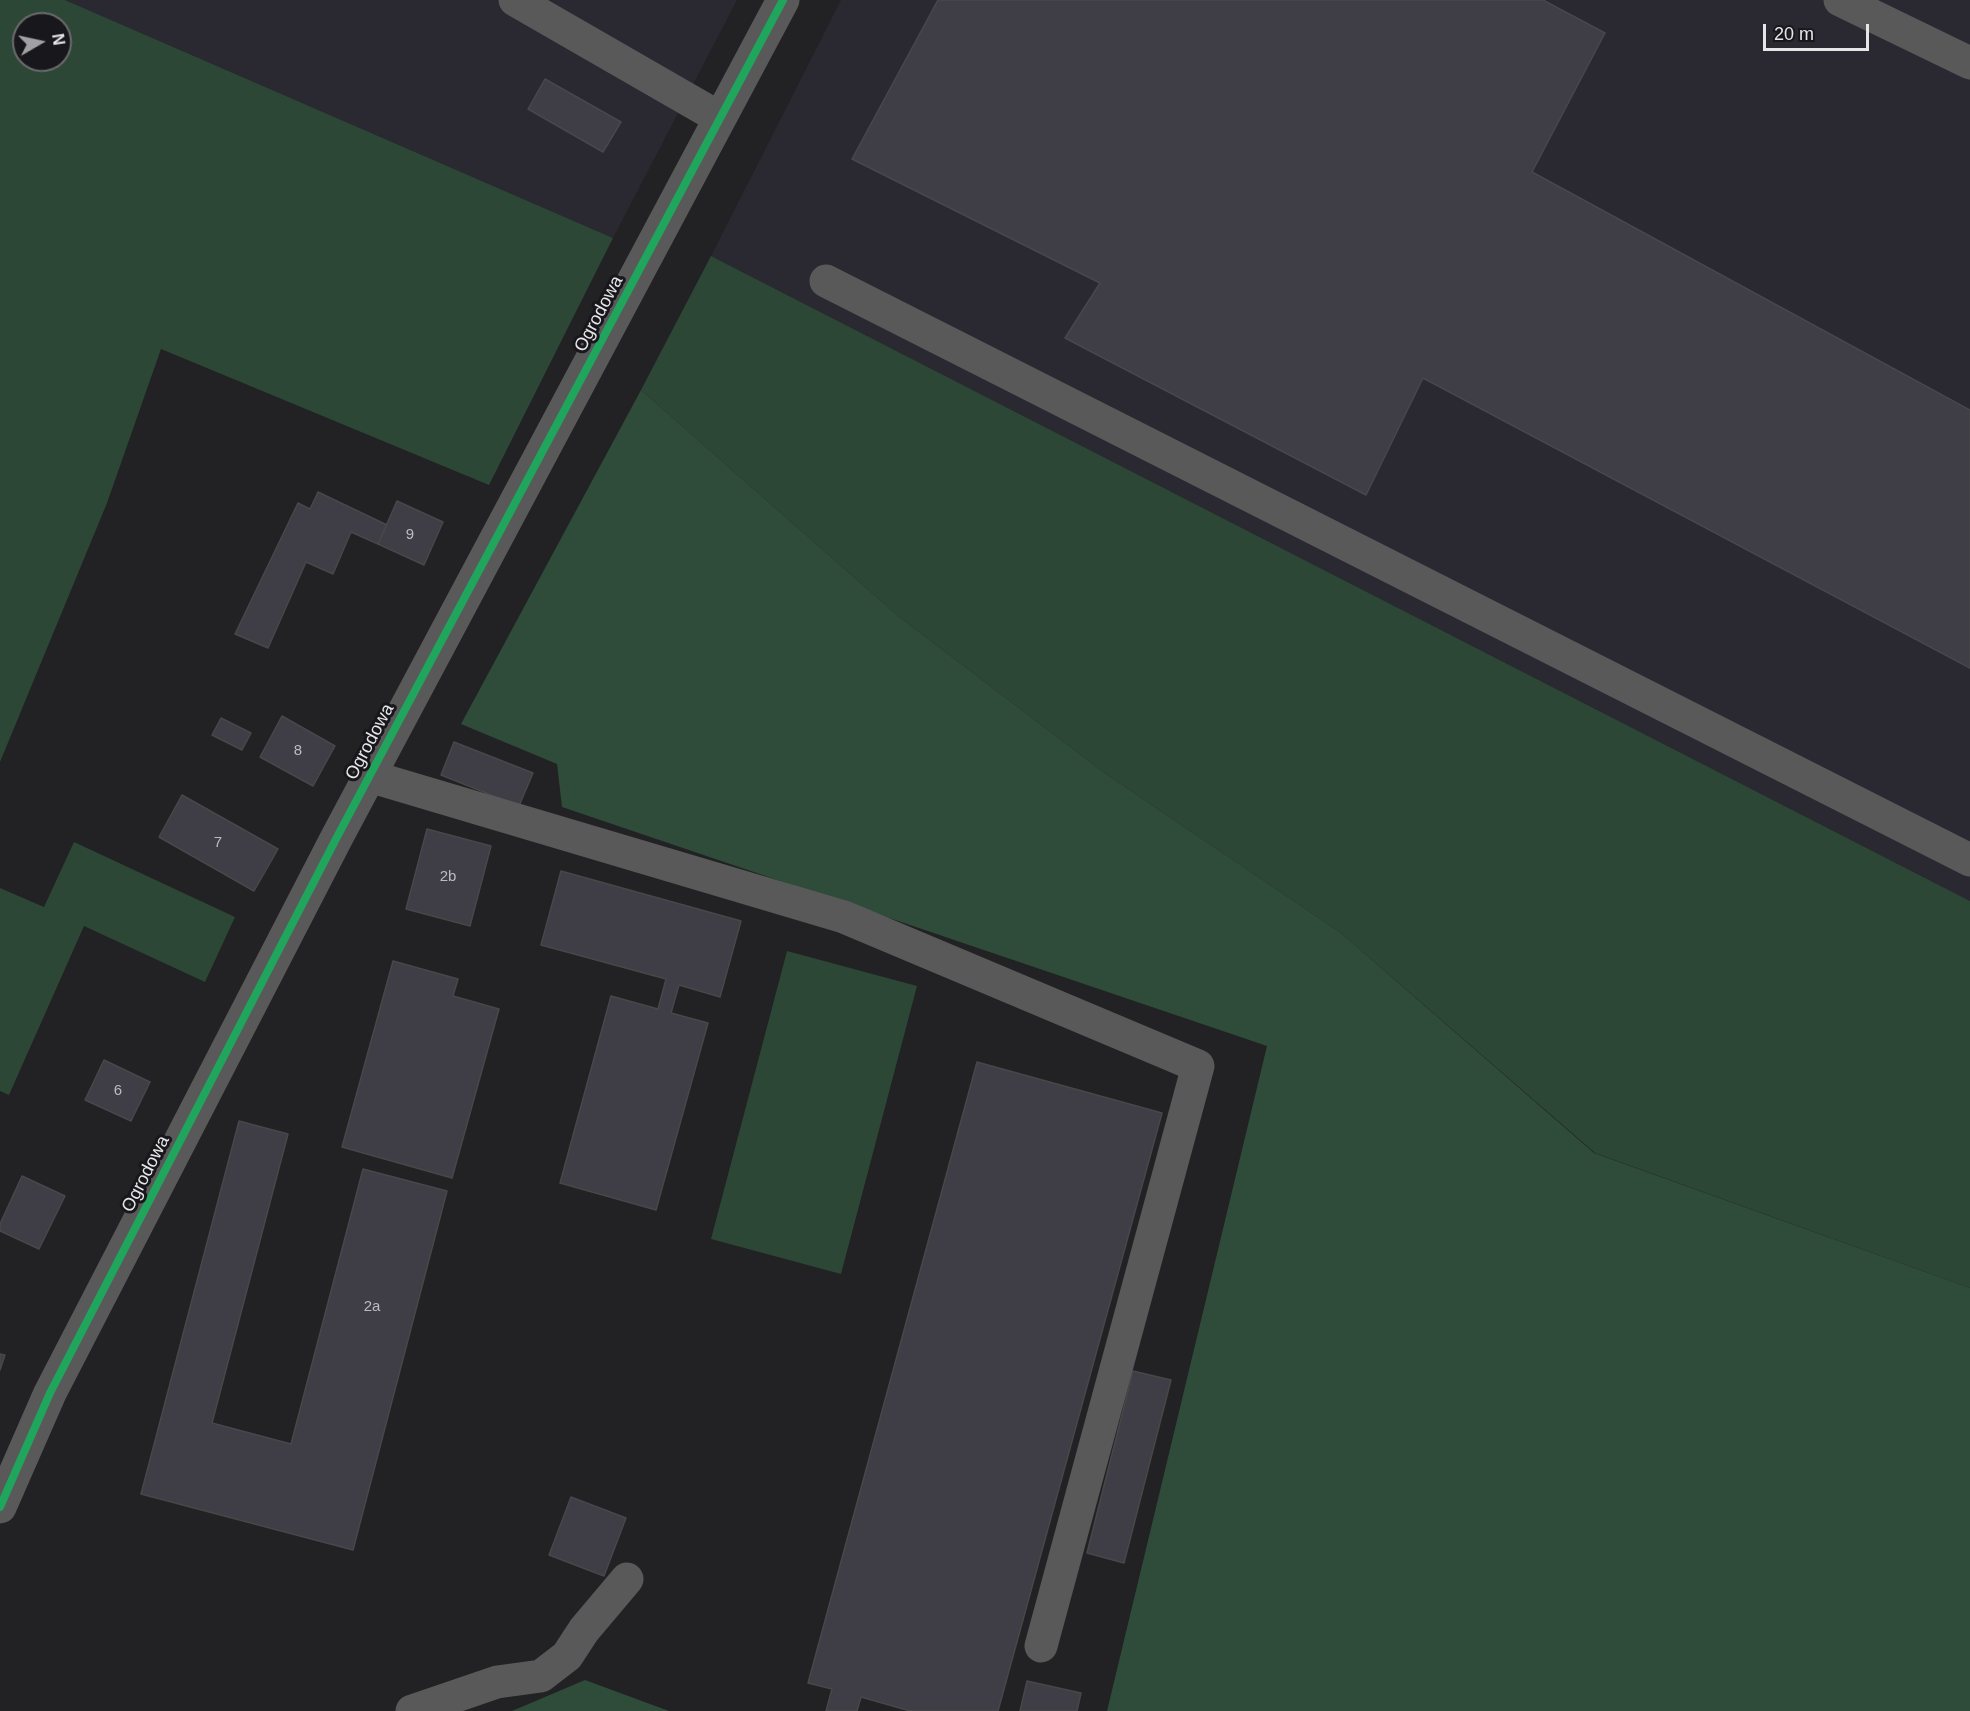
<!DOCTYPE html>
<style>
body{margin:0}
#map{position:relative;width:1970px;height:1711px;overflow:hidden;background:#222124;font-family:Arial,sans-serif}
canvas{display:block}
.north{position:absolute;left:12px;top:12px;width:60px;height:60px;box-sizing:border-box;background:#18171c;border:2px solid #6a6a6e;border-radius:50%;rotate:81deg;font-size:16px;font-weight:700;line-height:24px;text-align:center;color:#e6e6e9}
.north::after{content:'';display:block;margin:auto;width:21px;height:27px;background:#a1a1a4;clip-path:polygon(50% 0,100% 100%,50% 72%,0 100%)}
.scale{position:absolute;left:1763px;top:24px;width:106px;height:27px;box-sizing:border-box;border:3px solid #e6e6e9;border-top:0;padding-left:8px;font-size:18px;line-height:21px;white-space:nowrap;color:#e6e6e9;-webkit-text-stroke:4px #18171c;paint-order:stroke}
</style>
<div id="map">
<canvas width="1970" height="1711"></canvas>
<div class="north">N</div>
<div class="scale">20 m</div>
</div>
<script>
const context = document.querySelector('canvas').getContext('2d');
context.lineJoin = 'round';
function paint(path, color) { context.fillStyle = color; context.fill(path, 'evenodd'); }
function stroke(path, color, width, dash) { context.strokeStyle = color; context.lineWidth = width; context.lineCap = dash ? 'butt' : 'round'; context.setLineDash(dash || []); context.stroke(path); }
function label(font, color, halo, rows, align = 'center') {
  context.font = font + ' Arial,sans-serif'; context.lineWidth = 6; context.setLineDash([]); context.textBaseline = 'middle'; context.strokeStyle = halo; context.fillStyle = color; for (const [text, x, y, turn = 0] of rows) {
    context.save(); context.translate(x, y); context.rotate((+turn || 0) * Math.PI / 180); context.textAlign = isNaN(turn) ? turn : align; if (halo) context.strokeText(text, 0, 0); context.fillText(text, 0, 0); context.restore();
  }
}
const built = new Path2D(`
 M65,0H737L613,238Z
 M841,0H1970V901L711,256Z`);
const green = new Path2D(`
 M0,0H65L613,238L489,485L161,349L107,503L0,762ZM24,24H60V60H24Z
 M711,256L1970,901V1288L1595,1153L1341,933L1106,774L898,616L641,390Z
 M74,842L235,917L205,982L84,926L9,1095L0,1091V888L44,907Z
 M787,951L917,986L841,1274L711,1239Z`);
const forest = new Path2D(`
 M641,390L898,616L1106,774L1341,933L1594,1153L1970,1288V1711H1107L1267,1046L562,807L557,764L461,724Z
 M585,1680L669,1711H512Z`);
const building = new Path2D(`
 M938,0H1543L1605,33L1532,172L1970,410V668L1423,378L1366,495L1065,338L1100,283L852,159Z
 M545,79L621,122L603,152L528,109Z
 M318,492L387,525L378,544L351,532L333,574L306,562L268,648L235,634L298,503L310,509Z
 M397,501L443,522L424,565L378,544Z
 M282,716L335,746L313,786L260,757Z
 M221,718L251,733L242,750L212,735Z
 M454,742L533,773L519,806L441,775Z
 M182,795L278,849L254,891L159,837Z
 M427,829L491,846L470,926L406,909Z
 M561,871L741,921L720,997L679,985L671,1013L708,1023L656,1210L560,1183L611,996L658,1009L666,979L541,945Z
 M393,961L458,979L453,996L499,1009L452,1178L342,1147Z
 M104,1060L150,1082L131,1121L85,1100Z
 M977,1062L1162,1113L998,1711H910L861,1697L857,1711H826L832,1689L808,1683Z
 M239,1121L288,1134L212,1423L291,1444L363,1169L447,1191L353,1550L141,1494Z
 M22,1176L65,1196L39,1249L0,1231V1224Z
 M0,1354L5,1355L0,1370Z
 M1133,1371L1171,1380L1124,1563L1087,1553Z
 M571,1497L626,1518L604,1576L549,1555Z
 M1027,1681L1081,1693L1077,1711H1020Z`);
const minor = new Path2D(`
 M515,0L720,118
 M1840,0L1970,63
 M826,281L1970,860
 M369,776L844,917L1198,1066L1041,1646
 M0,1507L50,1393L337,837L783,0
 M412,1711L497,1682L541,1676L567,1656L584,1630L627,1579`);
const cycleway = new Path2D(`
 M0,1507L50,1393L337,837L783,0`);
const numberNames = [
 ["9",410,535],
 ["8",298,751],
 ["7",218,843],
 ["2b",448,877],
 ["6",118,1091],
 ["2a",372,1307]
];
const streetNames = [
 ["Ogrodowa",599,314,-62],
 ["Ogrodowa",370,742,-62],
 ["Ogrodowa",146,1174,-63]
];
paint(built, '#2a2831');
paint(green, '#2c4735');
paint(forest, '#2f4c3a');
paint(building, '#3f3d45');
stroke(building, '#48484a', 1.5);
stroke(minor, '#59595a', 33);
stroke(cycleway, '#20a55d', 8);
label('15px', '#bcbcc0', null, numberNames);
label('18px', '#e6e6e9', '#18171c', streetNames);
</script>
